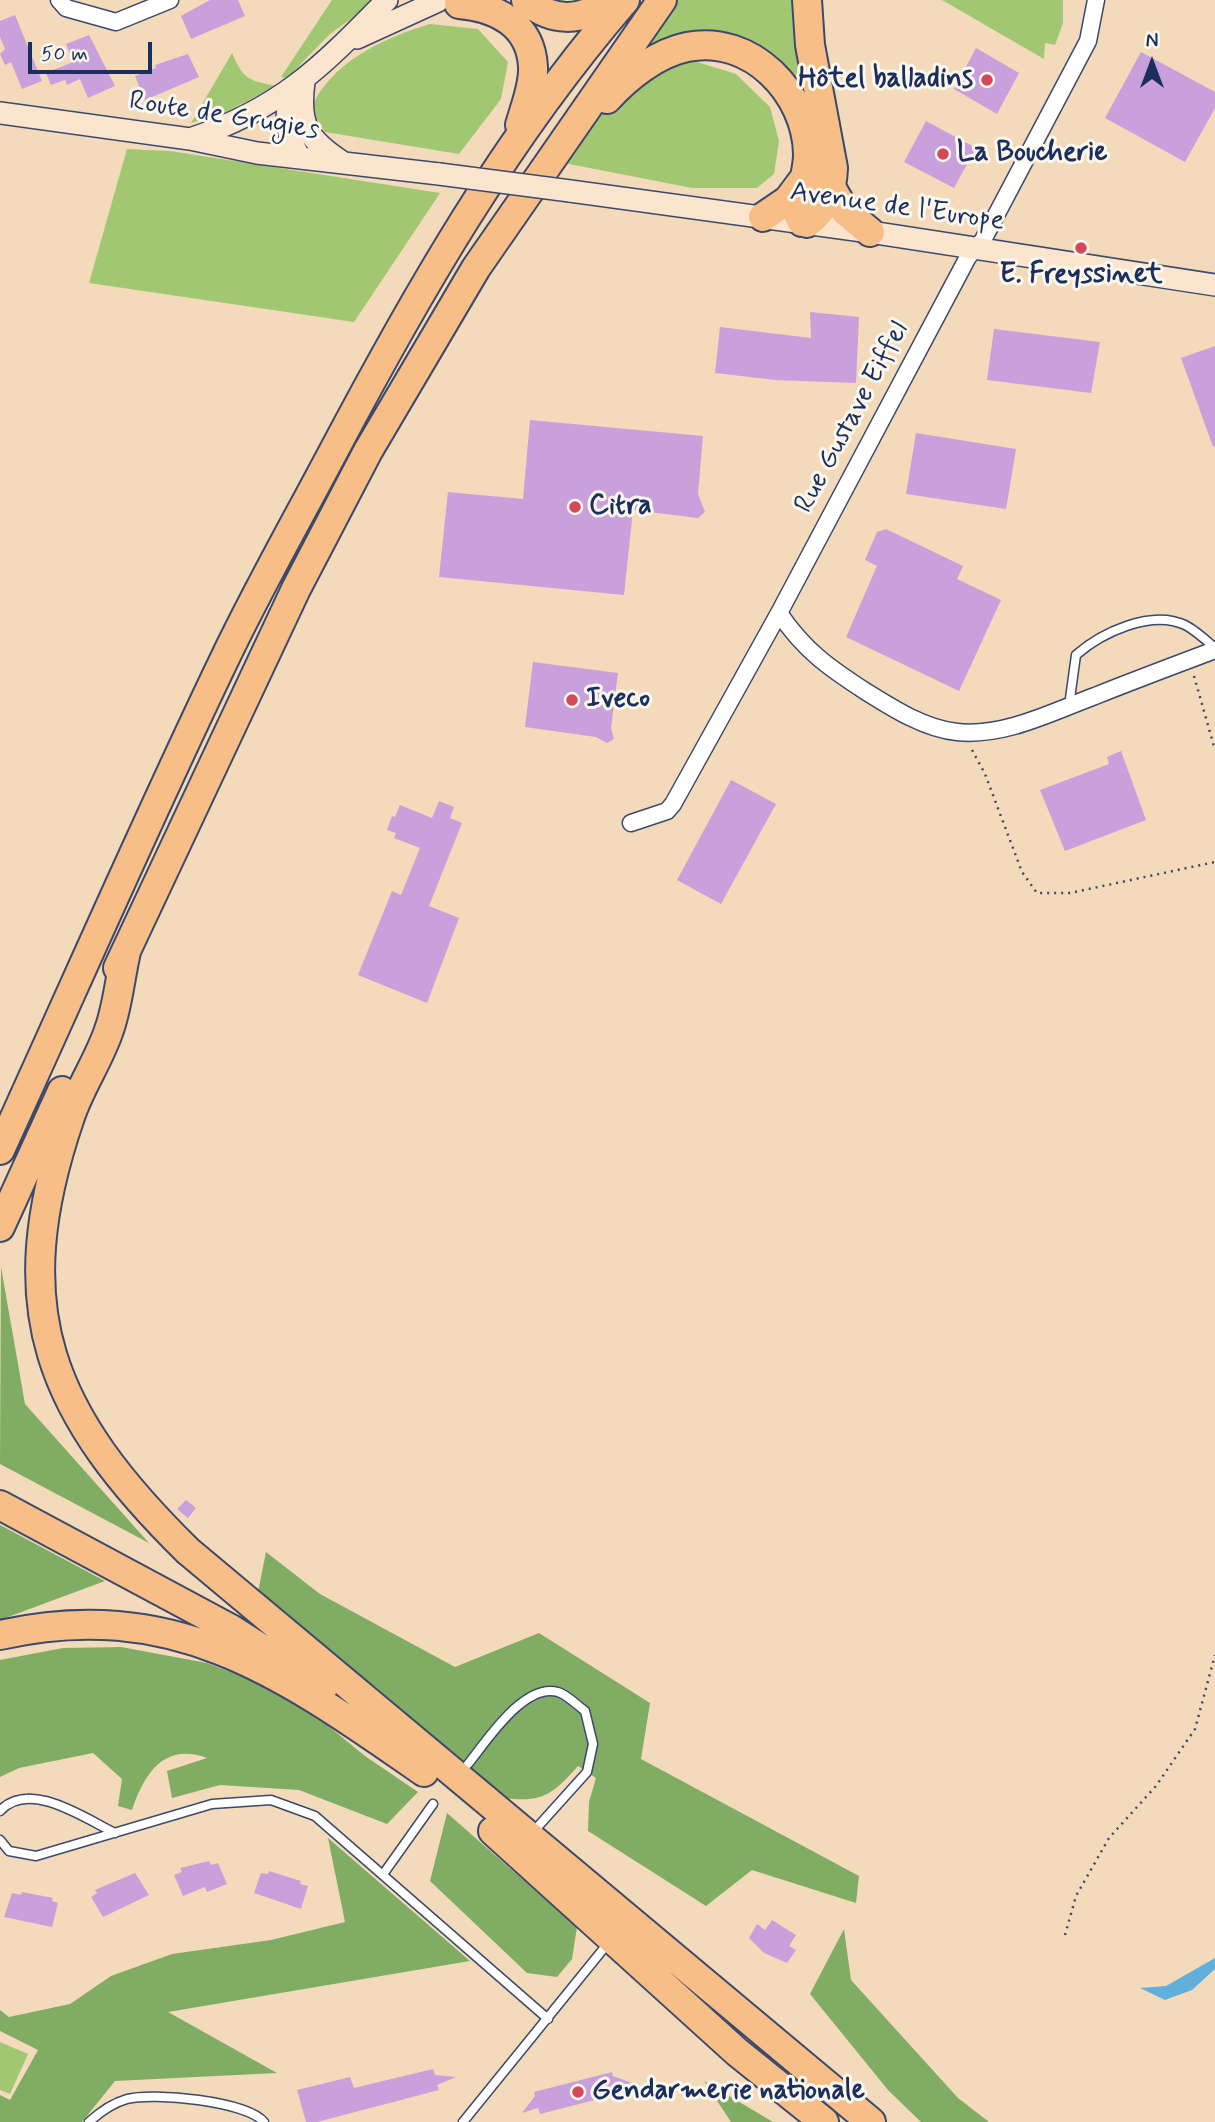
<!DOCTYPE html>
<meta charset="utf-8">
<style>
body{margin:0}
#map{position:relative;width:1215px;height:2122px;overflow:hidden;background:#f3dabb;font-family:Mynerve,sans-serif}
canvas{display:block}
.north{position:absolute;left:1117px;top:28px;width:70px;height:70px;-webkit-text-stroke:5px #fbf7ec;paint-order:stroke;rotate:0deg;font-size:19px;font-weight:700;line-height:28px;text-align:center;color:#1b2f5e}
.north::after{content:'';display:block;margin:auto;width:24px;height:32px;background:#1b2f5e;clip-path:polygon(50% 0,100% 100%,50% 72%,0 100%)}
.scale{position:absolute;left:28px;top:42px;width:124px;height:32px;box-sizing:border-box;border:4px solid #1b2f5e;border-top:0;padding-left:9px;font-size:21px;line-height:24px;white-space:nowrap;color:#1b2f5e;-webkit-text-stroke:5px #fbf7ec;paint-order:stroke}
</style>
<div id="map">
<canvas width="1215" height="2122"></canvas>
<div class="north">N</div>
<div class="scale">50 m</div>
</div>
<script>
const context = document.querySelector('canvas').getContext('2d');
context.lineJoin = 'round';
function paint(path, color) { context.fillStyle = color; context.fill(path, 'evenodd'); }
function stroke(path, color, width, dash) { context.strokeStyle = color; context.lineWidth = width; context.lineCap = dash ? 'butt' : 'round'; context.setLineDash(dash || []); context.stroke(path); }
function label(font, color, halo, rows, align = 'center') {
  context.font = font + ' Mynerve,sans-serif'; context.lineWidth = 6; context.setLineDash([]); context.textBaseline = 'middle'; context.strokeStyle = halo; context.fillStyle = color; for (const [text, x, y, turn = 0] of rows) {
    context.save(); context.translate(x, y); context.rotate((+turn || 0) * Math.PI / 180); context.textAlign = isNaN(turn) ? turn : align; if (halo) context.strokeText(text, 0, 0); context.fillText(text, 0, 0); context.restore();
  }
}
const green = new Path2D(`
 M332,0H377L330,34L287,78L281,77Z
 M676,0H792L814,119L806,117L707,36L640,46Z
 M942,0H1063V23L1055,45L1045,43L1044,59Z
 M430,24L478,29L508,62L501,99L459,154L325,132L310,111C329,63 383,38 430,24Z
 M232,53C244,80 248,80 276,86L226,112L191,123Z
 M694,61L736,74L770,107L779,141L774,174L757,188H692L559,162L605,107L641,76Z
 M127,149L170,151L440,193L354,322L89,283Z
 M0,2042L28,2054L10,2094L0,2090Z`);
const forest = new Path2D(`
 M1,1267L25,1404L149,1543L0,1464Z
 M0,1525L105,1581L0,1620Z
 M266,1552L320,1594L455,1667L539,1633L650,1703L641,1759L859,1876L856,1903L752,1870L706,1906L588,1831L589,1802L596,1778L578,1766C553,1794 543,1803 504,1798L258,1592Z
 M121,1647L207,1663L262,1684L315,1715L365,1756L418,1792L387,1824L299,1790L220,1785L172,1798L167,1771L207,1758C164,1742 144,1774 132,1810L118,1806L122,1779L93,1753L19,1768L0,1777V1660L63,1648Z
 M447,1813L577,1927L572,1959L557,1977L527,1973L430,1881Z
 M328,1838L470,1961L168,2012L277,2073L115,2081L82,2122H0V2095L10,2100L38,2050L0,2031V2010L9,2017L70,2004L111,1976L172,1954L271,1940L345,1922Z
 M844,1929L851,1980L958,2098L989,2122H921L888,2090L810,1994Z
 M704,2081L773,2122H731Z`);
const water = new Path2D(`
 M1215,1958V1969L1192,1990L1165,2000L1140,1988L1166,1986Z`);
const building = new Path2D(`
 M210,0H238L245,16L191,39L181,16Z
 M15,15L42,81L22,89L11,62L5,65L0,54L5,49L0,37V21Z
 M89,35L115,86L88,98L80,79L67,85L65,80L51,85L46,73L73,62L66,44Z
 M976,48L1019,73L997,114L954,89Z
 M1141,52L1215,92V108L1185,162L1105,118Z
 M188,54L199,77L145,100L135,76L156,68L155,65Z
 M926,121L976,148L954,188L904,162Z
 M810,312L859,317L856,383L775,380L715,373L720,327L811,338Z
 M994,329L1100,342L1091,393L987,380Z
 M1215,346V446L1213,447L1181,358Z
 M530,420L703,436L698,494L705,512L698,518L633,510L624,595L439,577L448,492L523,499Z
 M916,433L1016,449L1006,509L906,494Z
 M886,529L963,566L957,579L1001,600L959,691L846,637L877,566L865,560L877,532Z
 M533,662L618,673L611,728L614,739L607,743L596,737L525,727Z
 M1121,751L1146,820L1065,851L1040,790L1109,764L1107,757Z
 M731,780L776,804L721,904L677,880Z
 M439,801L454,807L450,818L462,823L429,906L459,918L427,1003L358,975L392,891L401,895L420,848L394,838L396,833L387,830L392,816L395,817L400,805L432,818Z
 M186,1500L196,1508L188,1518L177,1509Z
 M209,1861L211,1865L218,1863L227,1884L207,1892L205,1887L183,1896L174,1875L182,1872L180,1868Z
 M269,1871L301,1881L300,1884L308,1886L301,1909L254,1893L261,1873L268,1874Z
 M135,1873L149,1895L103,1917L91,1897L97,1893L95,1890Z
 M22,1892L53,1898L52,1901L58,1903L52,1927L4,1917L12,1893L21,1895Z
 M772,1920L796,1935L789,1946L796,1950L787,1963L764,1953L749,1938L757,1924L765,1930Z
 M433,2069L435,2075L456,2077L437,2085L439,2090L317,2122H306L297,2090L350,2077L354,2088Z
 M612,2072L613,2076L635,2084L616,2088L618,2094L540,2114L538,2108L522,2113L535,2096L534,2092Z`);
const path = new Path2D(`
 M1194,676L1215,750
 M972,750L985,774L1022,872L1037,893H1070L1215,862
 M1065,1935L1076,1896L1109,1838L1156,1786L1195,1729L1215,1655`);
const lane = new Path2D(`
 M1069,706L1076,655C1101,633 1151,609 1185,625C1195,630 1206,640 1215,648
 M468,1764C486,1742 524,1682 558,1692C566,1694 577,1705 585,1711L593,1744L587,1772L533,1832
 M0,1811C29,1779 84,1818 115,1833
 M0,1840L9,1851L36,1856L212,1804L271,1800L315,1816L548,2019
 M384,1873L433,1804
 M89,2122C100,2112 113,2103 127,2099C153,2092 246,2101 264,2122
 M463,2122L609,1942`);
const street = new Path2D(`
 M59,0L66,8L116,22L170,0
 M779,613C804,650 828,667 865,691C892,708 925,729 957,732C1004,737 1052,712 1095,696C1135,680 1175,665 1215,650
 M631,823L667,811L673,804L779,613L968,257L983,240L1088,41L1096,0`);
const secondary = new Path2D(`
 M357,38L438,1
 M304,82C298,125 308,140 344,163
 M290,91C285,122 285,131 300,158
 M0,113L190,139L257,153L439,174
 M190,139C282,108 321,67 387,0
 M570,191L870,232L1215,285`);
const highway = new Path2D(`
 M526,0C550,21 582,24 607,0
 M807,0L810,45L833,168C832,192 827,208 807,223
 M459,4C496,7 531,24 533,67C534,86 525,107 520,125
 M607,99C627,77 657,53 687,47C751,34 807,93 808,154C808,173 800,194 797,212L802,222
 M832,189L845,211L870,232
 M763,217L788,200L803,180
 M126,952C120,977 118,1005 109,1030C99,1060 80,1087 70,1117C4,1309 49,1414 188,1551L871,2122
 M118,968L296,589L368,451L476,268L662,0
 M0,1150C75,986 147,820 225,658C258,589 296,522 332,454C416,295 507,136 625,0
 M0,1227L62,1091
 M0,1505L231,1629L323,1688
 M0,1635C176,1595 287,1677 424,1772
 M493,1831L737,2052L824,2122`);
const secondaryBridge = new Path2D(`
 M439,174L570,191`);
const markers = [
 [987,80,7,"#d1495b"],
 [943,154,7,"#d1495b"],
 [1081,248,7,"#d1495b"],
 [575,507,7,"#d1495b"],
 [572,700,7,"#d1495b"],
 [578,2092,7,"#d1495b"]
];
const poiNames = [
 ["Hôtel balladins",973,80,"right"],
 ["La Boucherie",957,154],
 ["E. Freyssinet",1081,276,"center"],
 ["Citra",589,507],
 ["Iveco",586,700],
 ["Gendarmerie nationale",592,2092]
];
const streetNames = [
 ["Route de Grugies",224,117,9],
 ["Avenue de l'Europe",897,208,8],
 ["Rue Gustave Eiffel",853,418,-62]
];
paint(green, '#a2c772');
paint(forest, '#81ac64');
paint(water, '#60b0db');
paint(building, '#c8a0db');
stroke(lane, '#3b496c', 11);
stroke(street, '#3b496c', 19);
stroke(secondary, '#3b496c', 24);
stroke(highway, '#3b496c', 32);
stroke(path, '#3b496c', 2.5, [2, 5]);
stroke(lane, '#fff', 8);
stroke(street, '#fff', 16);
stroke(secondary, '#fce5cf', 21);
stroke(highway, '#f7be87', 28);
stroke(secondaryBridge, '#3b496c', 24, []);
stroke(secondaryBridge, '#fce5cf', 21);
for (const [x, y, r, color] of markers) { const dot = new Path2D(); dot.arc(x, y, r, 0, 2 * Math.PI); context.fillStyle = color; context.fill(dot); stroke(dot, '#fbf7ec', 2.5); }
label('bold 28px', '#1b2f5e', '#fbf7ec', poiNames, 'left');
label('28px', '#1b2f5e', '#fbf7ec', streetNames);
</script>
